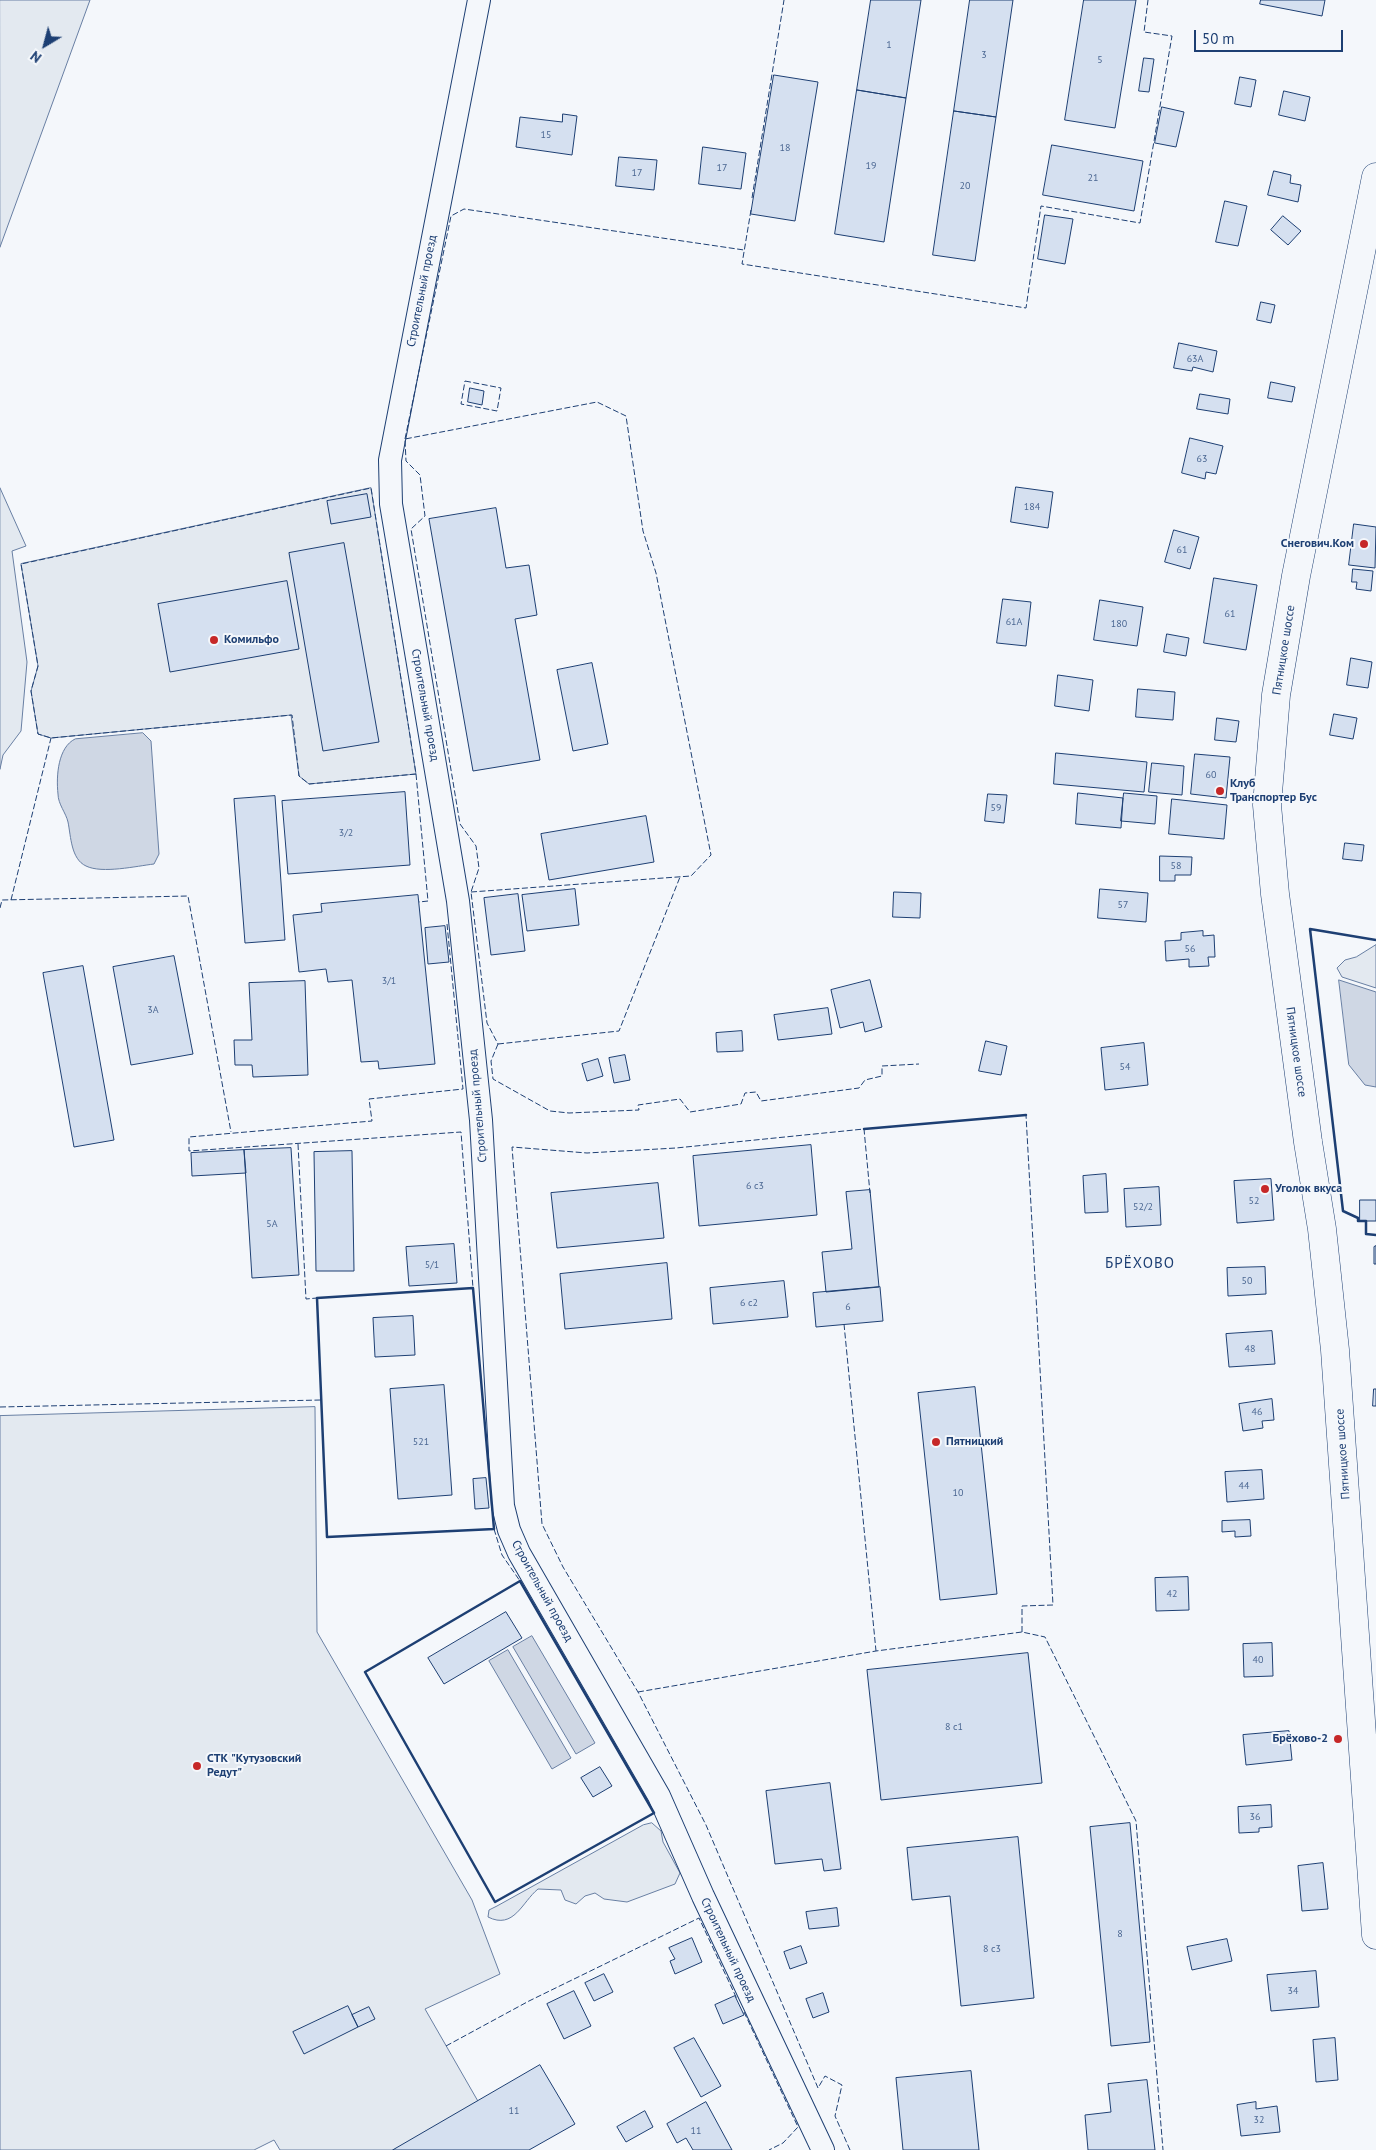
<!DOCTYPE html>
<meta charset="utf-8">
<style>
body{margin:0}
#map{position:relative;width:1376px;height:2150px;overflow:hidden;background:#f4f7fb;font-family:"PT Sans",sans-serif}
canvas{display:block}
.north{position:absolute;left:20px;top:20px;width:50px;height:50px;-webkit-text-stroke:4px #f4f7fb;paint-order:stroke;rotate:217deg;font-size:14px;font-weight:700;line-height:20px;text-align:center;color:#1d3f73}
.north::after{content:'';display:block;margin:auto;width:18px;height:22px;background:#1d3f73;clip-path:polygon(50% 0,100% 100%,50% 72%,0 100%)}
.scale{position:absolute;left:1194px;top:30px;width:149px;height:22px;box-sizing:border-box;border:2px solid #1d3f73;border-top:0;padding-left:6px;font-size:15px;line-height:18px;white-space:nowrap;color:#1d3f73;-webkit-text-stroke:4px #f4f7fb;paint-order:stroke}
</style>
<div id="map">
<canvas width="1376" height="2150"></canvas>
<div class="north">N</div>
<div class="scale">50 m</div>
</div>
<script>
const context = document.querySelector('canvas').getContext('2d');
context.lineJoin = 'round';
function paint(path, color) { context.fillStyle = color; context.fill(path, 'evenodd'); }
function stroke(path, color, width, dash) { context.strokeStyle = color; context.lineWidth = width; context.lineCap = dash ? 'butt' : 'round'; context.setLineDash(dash || []); context.stroke(path); }
function label(font, color, halo, rows, align = 'center') {
  context.font = font + ' "PT Sans",sans-serif'; context.lineWidth = 4; context.setLineDash([]); context.textBaseline = 'middle'; context.strokeStyle = halo; context.fillStyle = color; for (const [text, x, y, turn = 0] of rows) {
    context.save(); context.translate(x, y); context.rotate((+turn || 0) * Math.PI / 180); context.textAlign = isNaN(turn) ? turn : align; if (halo) context.strokeText(text, 0, 0); context.fillText(text, 0, 0); context.restore();
  }
}
const green = new Path2D(`
 M0,0H90L0,247Z
 M0,488L26,546L12,551L27,662L21,731L3,755L0,769Z
 M371,488L416,774L309,784L299,776L291,715L51,738L38,734L31,691L38,666L21,564Z
 M1376,945V988L1342,977L1337,968L1345,960L1356,957Z
 M315,1407L317,1632L472,1900L500,1974L425,2009L506,2150H280L274,2140L254,2150H0V1416Z
 M652,1823L661,1831L663,1842L680,1873L675,1884L627,1902L604,1899L595,1893L585,1896L576,1904L565,1900L561,1890L538,1889C522,1902 514,1930 488,1917L489,1910L497,1906L643,1825Z`);
const water = new Path2D(`
 M143,733L151,741L159,854L154,864C137,866 102,874 86,866C71,859 71,837 68,822C66,813 58,804 58,794C56,776 58,747 75,739Z
 M1339,980L1376,992V1087L1365,1085L1349,1065Z
 M532,1636L595,1743L576,1754L513,1647Z
 M508,1650L571,1758L552,1769L489,1661Z`);
const building = new Path2D(`
 M871,0H921L906,98L857,90Z
 M970,0H1013L996,117L954,111Z
 M1084,0H1136L1115,128L1065,120Z
 M1261,0H1325L1322,16L1260,4Z
 M1144,58L1154,59L1149,92L1139,91Z
 M774,75L818,82L795,221L751,214Z
 M1240,77L1256,80L1251,107L1235,104Z
 M857,90L906,98L884,242L835,234Z
 M1284,91L1310,97L1305,121L1279,115Z
 M1162,107L1184,112L1176,147L1155,143Z
 M954,111L996,117L975,261L933,255Z
 M563,114L577,116L572,155L516,147L520,117L562,122Z
 M1052,145L1143,161L1134,211L1043,195Z
 M703,147L746,153L741,189L699,184Z
 M619,157L657,160L654,190L616,186Z
 M1274,171L1291,175L1290,183L1301,185L1298,202L1268,195Z
 M1225,201L1247,206L1238,246L1216,242Z
 M1045,215L1073,219L1065,264L1038,259Z
 M1283,216L1301,231L1288,245L1271,230Z
 M1261,302L1275,305L1271,323L1257,320Z
 M1179,343L1217,351L1213,372L1193,367L1192,371L1174,368Z
 M1271,382L1295,387L1292,402L1268,398Z
 M470,388L484,391L482,405L468,402Z
 M1200,394L1230,399L1228,414L1197,409Z
 M1190,438L1223,446L1216,474L1206,472L1205,479L1182,473Z
 M1016,487L1053,492L1048,528L1011,522Z
 M367,494L371,517L331,524L327,501Z
 M496,508L506,568L529,565L537,615L515,619L540,760L473,771L429,519Z
 M1354,524L1376,527L1375,568L1349,565Z
 M1174,530L1199,537L1190,569L1165,562Z
 M344,543L379,742L323,751L289,553Z
 M1353,569L1373,571L1371,591L1356,589L1357,582H1352Z
 M1214,578L1257,585L1246,650L1204,643Z
 M287,581L299,649L170,672L158,604Z
 M1003,599L1031,602L1026,646L997,643Z
 M1100,600L1143,607L1137,646L1094,640Z
 M1167,634L1189,638L1186,656L1164,652Z
 M1351,658L1372,662L1368,688L1347,685Z
 M592,663L608,744L573,751L557,670Z
 M1058,675L1093,680L1089,711L1055,706Z
 M1138,689L1175,692L1173,720L1136,717Z
 M1334,714L1357,718L1353,739L1330,735Z
 M1217,718L1239,721L1236,742L1215,740Z
 M1056,753L1147,762L1144,792L1054,784Z
 M1195,754L1230,757L1226,798L1191,794Z
 M1152,763L1184,766L1182,795L1149,792Z
 M405,792L410,865L288,874L282,801Z
 M1078,793L1123,798L1121,828L1076,824Z
 M1124,793L1157,796L1155,824L1121,821Z
 M988,794L1007,795L1004,823L985,821Z
 M275,796L285,940L245,943L234,799Z
 M1172,799L1227,805L1224,839L1169,834Z
 M646,816L654,862L549,880L541,834Z
 M1345,843L1364,845L1362,861L1343,859Z
 M1160,856L1192,857L1191,875H1175V881H1160Z
 M575,889L579,925L527,931L522,895Z
 M1100,889L1148,893L1146,922L1098,918Z
 M894,892L921,893L920,918L893,917Z
 M518,894L525,951L491,955L484,898Z
 M418,895L435,1064L379,1069L378,1061L361,1062L352,980L328,982L326,969L299,972L293,915L322,912L321,904Z
 M445,926L449,962L428,964L425,928Z
 M1203,931V936L1214,935L1215,957H1208L1209,966L1189,967V959L1166,961L1165,941L1181,940V933Z
 M174,956L193,1054L131,1065L113,967Z
 M83,966L114,1140L74,1147L43,973Z
 M870,980L882,1027L865,1032L863,1022L840,1028L831,990Z
 M305,981L308,1075L253,1077L252,1065H235L234,1040H252L249,983Z
 M828,1008L832,1034L778,1040L774,1015Z
 M742,1031L743,1051L717,1052L716,1033Z
 M986,1041L1007,1046L1001,1075L979,1071Z
 M1144,1043L1148,1085L1105,1090L1101,1048Z
 M625,1055L630,1080L614,1083L609,1058Z
 M598,1059L603,1076L587,1081L582,1064Z
 M811,1145L817,1215L699,1226L693,1156Z
 M291,1148L299,1275L252,1278L244,1150Z
 M244,1150L246,1173L192,1176L191,1153Z
 M352,1151L354,1271H316L314,1152Z
 M1106,1174L1108,1212L1085,1213L1083,1176Z
 M1271,1179L1274,1220L1237,1223L1234,1181Z
 M658,1183L664,1238L557,1248L551,1193Z
 M1159,1187L1161,1225L1126,1227L1124,1189Z
 M870,1190L879,1287L826,1292L822,1252L852,1249L846,1192Z
 M1360,1200H1376V1221H1360Z
 M454,1244L457,1283L409,1286L406,1247Z
 M1376,1246V1264H1374V1247Z
 M667,1263L672,1319L565,1329L560,1274Z
 M1265,1267L1266,1294L1228,1296L1227,1268Z
 M784,1281L788,1317L713,1324L710,1288Z
 M880,1287L883,1321L816,1327L813,1293Z
 M413,1316L415,1355L375,1357L373,1318Z
 M1272,1331L1275,1364L1229,1367L1226,1334Z
 M444,1385L452,1495L398,1499L390,1389Z
 M975,1387L997,1594L940,1600L918,1393Z
 M1374,1389H1376V1406H1373Z
 M1272,1399L1274,1420L1262,1421L1263,1428L1243,1431L1239,1404Z
 M1262,1470L1264,1499L1227,1502L1225,1472Z
 M486,1478L489,1508L475,1509L473,1479Z
 M1250,1520L1251,1536L1235,1537V1531L1222,1532V1521Z
 M1188,1577L1189,1610L1156,1611L1155,1578Z
 M506,1612L522,1638L444,1684L428,1658Z
 M1272,1643L1273,1676L1244,1677L1243,1644Z
 M1028,1653L1042,1783L881,1800L867,1670Z
 M1289,1731L1292,1760L1246,1765L1243,1735Z
 M600,1767L612,1786L593,1797L581,1778Z
 M830,1783L841,1869L824,1871L822,1859L775,1864L766,1791Z
 M1271,1805L1272,1827L1259,1828V1832L1239,1833L1238,1807Z
 M1130,1823L1150,2042L1111,2046L1090,1827Z
 M1018,1837L1034,1998L961,2006L950,1896L912,1900L907,1848Z
 M1323,1863L1328,1909L1302,1911L1298,1866Z
 M837,1908L839,1926L809,1929L806,1912Z
 M692,1938L702,1962L675,1974L670,1961L675,1959L669,1948Z
 M1227,1939L1232,1961L1192,1970L1187,1947Z
 M801,1946L807,1963L790,1969L784,1952Z
 M1316,1971L1319,2007L1271,2011L1267,1975Z
 M604,1974L613,1992L594,2001L585,1983Z
 M574,1991L591,2026L564,2039L547,2004Z
 M823,1993L829,2012L813,2018L806,1999Z
 M735,1996L744,2015L723,2024L715,2005Z
 M348,2006L358,2027L304,2054L293,2032Z
 M369,2007L375,2019L358,2027L352,2015Z
 M694,2038L721,2086L701,2097L674,2048Z
 M1335,2038L1338,2080L1316,2082L1313,2040Z
 M540,2065L575,2124L529,2150H393Z
 M971,2071L979,2150H903L896,2078Z
 M1147,2080L1155,2150H1088L1085,2115L1111,2112L1108,2084Z
 M706,2102L732,2150H693L686,2138L677,2143L667,2124Z
 M1256,2102V2109L1277,2106L1280,2132L1241,2136L1237,2105Z
 M645,2111L653,2127L626,2142L617,2127Z`);
const minor = new Path2D(`
 M479,0L390,460L391,504L458,901L481,1120L503,1506L509,1530L519,1553L659,1796L703,1896L823,2150`);
const major = new Path2D(`
 M1376,177L1296,576L1276,695L1267,805L1275,894L1308,1142L1322,1229L1335,1350L1376,1935`);
const fence = new Path2D(`
 M752,198L784,0
 M751,210L742,264L1026,308L1041,206L1140,223L1172,36L1144,32L1148,0
 M465,381L501,388L497,411L461,404Z
 M405,439L451,216L464,209L744,250
 M416,774L309,784L299,776L292,715L51,738L38,734L31,691L38,666L21,564L371,488L416,774L428,901L419,902
 M471,892L691,876L711,855L656,573L643,531L626,416L597,402L405,439L406,461L420,475L425,516L411,529L460,824L476,846L479,868L471,892L487,1023L498,1044
 M11,900L51,738
 M0,908L2,900L188,896L231,1132
 M447,924L463,1089L369,1099L372,1121L189,1137V1151L461,1132L473,1288
 M498,1044L491,1061L493,1079L550,1111L569,1113L639,1110L638,1105L680,1099L690,1112L741,1104L745,1093L756,1092L761,1101L859,1088L865,1080L882,1076V1066L919,1064
 M498,1044L619,1031L680,877
 M298,1144L306,1299L317,1298
 M844,1324L876,1651
 M0,1407L321,1400
 M494,1529L502,1555L520,1581
 M1022,1632V1606L1053,1605L1026,1115
 M638,1692L876,1651L1022,1632L1045,1637L1136,1821L1163,2150
 M744,2012L798,2127L783,2143L769,2150
 M446,2046L529,2001L699,1918L737,1999
 M850,2150L835,2116L842,2085L825,2076L818,2088L706,1825L638,1692L563,1567L542,1524L512,1147L587,1153L676,1148L864,1129L870,1193`);
const wall = new Path2D(`
 M1376,940L1310,929L1343,1211L1358,1218V1221H1366V1234L1376,1235
 M864,1129L1026,1115
 M473,1288L494,1529L327,1537L317,1298Z
 M520,1581L654,1813L495,1902L365,1672Z`);
const markers = [
 [1364,544,5,"#c62828"],
 [214,640,5,"#c62828"],
 [1220,791,5,"#c62828"],
 [1265,1189,5,"#c62828"],
 [936,1442,5,"#c62828"],
 [1338,1739,5,"#c62828"],
 [197,1766,5,"#c62828"]
];
const numberNames = [
 ["1",889,45],
 ["3",984,55],
 ["5",1100,60],
 ["15",546,135],
 ["18",785,148],
 ["19",871,166],
 ["17",722,168],
 ["17",637,173],
 ["21",1093,178],
 ["20",965,186],
 ["63А",1195,359],
 ["63",1202,459],
 ["184",1032,507],
 ["61",1182,550],
 ["61",1230,614],
 ["61А",1014,622],
 ["180",1119,624],
 ["60",1211,775],
 ["59",996,808],
 ["3/2",346,833],
 ["58",1176,866],
 ["57",1123,905],
 ["56",1190,949],
 ["3/1",389,981],
 ["3А",153,1010],
 ["54",1125,1067],
 ["6 с3",755,1186],
 ["52",1254,1201],
 ["52/2",1143,1207],
 ["5А",272,1224],
 ["5/1",432,1265],
 ["50",1247,1281],
 ["6 с2",749,1303],
 ["6",848,1307],
 ["48",1250,1349],
 ["46",1257,1412],
 ["521",421,1442],
 ["44",1244,1486],
 ["10",958,1493],
 ["42",1172,1594],
 ["40",1258,1660],
 ["8 с1",954,1727],
 ["36",1255,1817],
 ["8",1120,1934],
 ["8 с3",992,1949],
 ["34",1293,1991],
 ["11",514,2111],
 ["32",1259,2120],
 ["11",696,2131]
];
const streetNames = [
 ["Строительный проезд",422,291,-79],
 ["Пятницкое шоссе",1284,650,-81],
 ["Строительный проезд",425,705,80],
 ["Пятницкое шоссе",1296,1052,82],
 ["Строительный проезд",478,1106,-95],
 ["Пятницкое шоссе",1343,1454,-94],
 ["Строительный проезд",542,1591,61],
 ["Строительный проезд",728,1950,65]
];
const poiNames = [
 ["Снегович.Ком",1354,544,"right"],
 ["Комильфо",224,640],
 ["Клуб",1230,784],
 ["Транспортер Бус",1230,798],
 ["Уголок вкуса",1275,1189],
 ["Пятницкий",946,1442],
 ["Брёхово-2",1328,1739,"right"],
 ["СТК \"Кутузовский",207,1759],
 ["Редут\"",207,1773]
];
const quarterNames = [
 ["БРЁХОВО",1140,1264]
];
paint(green, '#e3e9f0');
stroke(green, '#687fa3', 1);
paint(water, '#cfd7e4');
stroke(water, '#687fa3', 1);
paint(building, '#d5e0f0');
stroke(building, '#1d3f73', 1);
stroke(minor, '#1d3f73', 24);
stroke(major, '#1d3f73', 29);
stroke(minor, '#f4f7fb', 22);
stroke(major, '#f4f7fb', 28);
stroke(fence, '#1d3f73', 1, [6, 2.5]);
stroke(wall, '#1d3f73', 2.5);
for (const [x, y, r, color] of markers) { const dot = new Path2D(); dot.arc(x, y, r, 0, 2 * Math.PI); context.fillStyle = color; context.fill(dot); stroke(dot, '#f4f7fb', 2); }
label('10px', '#4b6792', null, numberNames);
label('12px', '#1d3f73', '#f4f7fb', streetNames);
label('bold 12px', '#1d3f73', '#f4f7fb', poiNames, 'left');
context.letterSpacing = '1px';
label('15px', '#1d3f73', '#f4f7fb', quarterNames);
context.letterSpacing = '0px';
</script>
